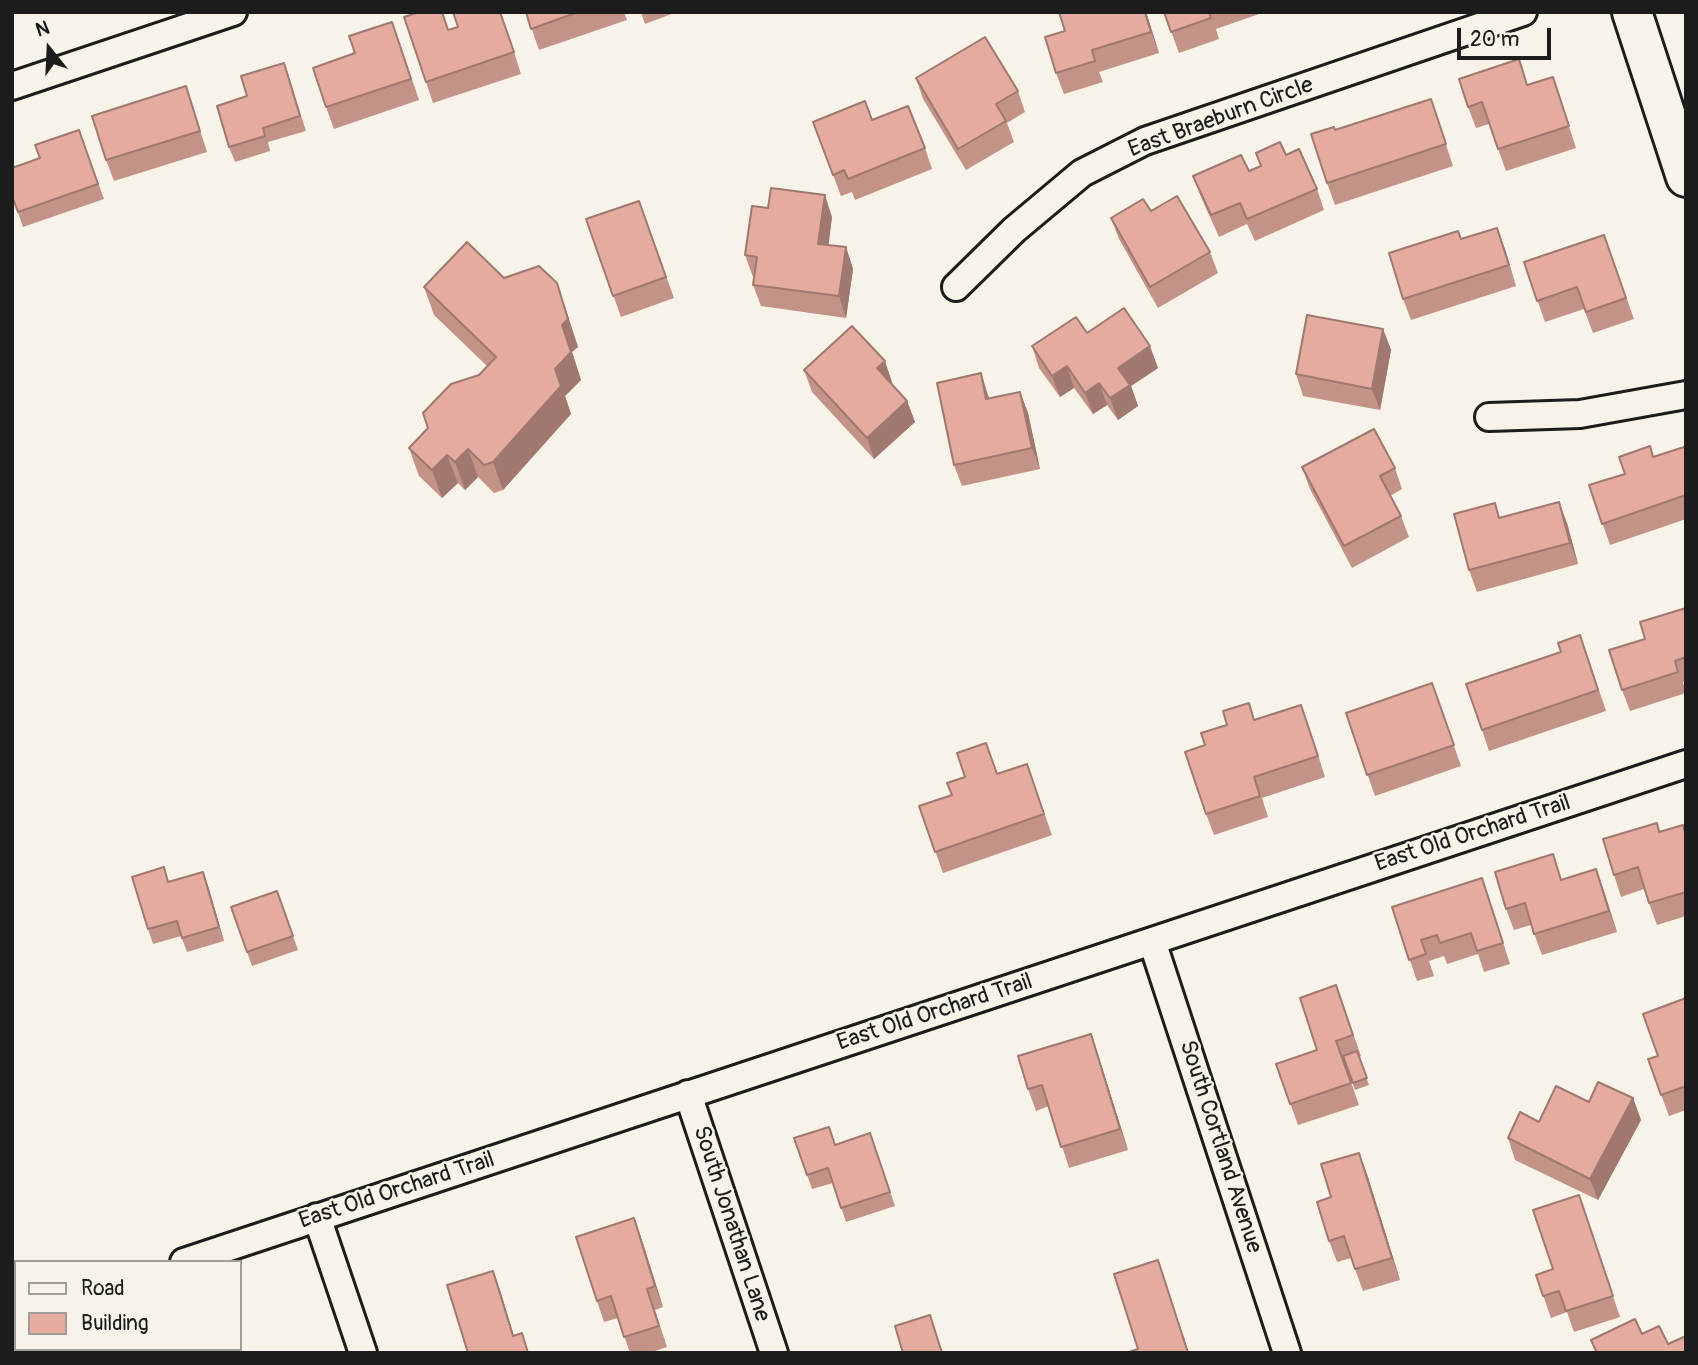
<!DOCTYPE html>
<style>
body{margin:0}
#map{position:relative;width:1698px;height:1365px;overflow:hidden;background:#f7f3e8;font-family:Pangolin,sans-serif}
canvas{display:block}
.frame{position:absolute;inset:0;border:14px solid #1c1c1c;pointer-events:none}
.legend{position:absolute;left:14px;top:1260px;width:228px;height:91px;box-sizing:border-box;background:#f7f3e8;border:2px solid #9f9d96;margin:0;padding:9px 12px;list-style:none;font-size:21px;color:#1c1c1c}
.legend li{display:flex;align-items:center;gap:14px;height:35px}
.legend b{width:35px;border:2px solid #9f9d96}
.north{position:absolute;left:14px;top:14px;width:70px;height:70px;-webkit-text-stroke:5px #f7f3e8;paint-order:stroke;rotate:342deg;font-size:19px;font-weight:700;line-height:28px;text-align:center;color:#1c1c1c}
.north::after{content:'';display:block;margin:auto;width:24px;height:32px;background:#1c1c1c;clip-path:polygon(50% 0,100% 100%,50% 72%,0 100%)}
.scale{position:absolute;left:1457px;top:28px;width:94px;height:32px;box-sizing:border-box;border:4px solid #1c1c1c;border-top:0;padding-left:9px;font-size:21px;line-height:24px;white-space:nowrap;color:#1c1c1c;-webkit-text-stroke:5px #f7f3e8;paint-order:stroke}
</style>
<div id="map">
<canvas width="1698" height="1365"></canvas>
<div class="frame"></div>
<ul class="legend">
<li><b style="height:9px;background:#f7f3e8"></b>Road</li>
<li><b style="height:19px;background:#e4ab9e"></b>Building</li>
</ul>
<div class="north">N</div>
<div class="scale">20 m</div>
</div>
<script>
const context = document.querySelector('canvas').getContext('2d');
context.lineJoin = 'round';
function stroke(path, color, width, dash) { context.strokeStyle = color; context.lineWidth = width; context.lineCap = dash ? 'butt' : 'round'; context.setLineDash(dash || []); context.stroke(path); }
function paint(path, color) { context.fillStyle = color; context.fill(path, 'evenodd'); }
function label(font, color, halo, rows, align = 'center') {
  context.font = font + ' Pangolin,sans-serif'; context.lineWidth = 5; context.setLineDash([]); context.textBaseline = 'middle'; context.strokeStyle = halo; context.fillStyle = color; for (const [text, x, y, turn = 0] of rows) {
    context.save(); context.translate(x, y); context.rotate((+turn || 0) * Math.PI / 180); context.textAlign = isNaN(turn) ? turn : align; if (halo) context.strokeText(text, 0, 0); context.fillText(text, 0, 0); context.restore();
  }
}
const street = new Path2D(`
 M12,86L233,12
 M956,287L1014,230L1082,173L1145,141L1523,12
 M1489,417L1580,414L1686,395
 M1152,941L1287,1353
 M688,1094L774,1353
 M317,1217L363,1353
 M184,1262L1686,764
 M12,1319L16,1318`);
const secondary = new Path2D(`
 M1632,12L1686,177`);
const wall = new Path2D(`
 M453,12H501L521,74L433,103L426,82L449,30L458,27Z
 M526,12H624L627,20L539,50Z
 M641,12H677L645,24Z
 M1146,12L1159,53L1099,72L1103,82L1064,94L1056,73Z
 M1164,12H1265L1216,29L1219,39L1179,53Z
 M400,43L419,100L334,129L326,107L355,53Z
 M289,77L306,131L268,142L270,151L235,162L229,147L247,96Z
 M1553,77L1576,148L1506,171L1489,124L1476,128L1468,107Z
 M916,78L1018,91L1025,112L1007,123L1014,142L966,170L923,99Z
 M1431,99L1453,166L1335,205L1327,183L1335,130Z
 M193,108L207,152L114,181L106,160Z
 M872,120L925,148L932,169L855,200L852,192L841,196L813,122Z
 M79,130L104,199L23,227L12,196L40,158Z
 M1256,153L1286,155L1317,189L1324,210L1255,241L1247,224L1219,237L1201,197L1193,176L1249,171L1261,166Z
 M639,201L674,298L621,317L586,219Z
 M1151,211L1210,252L1218,273L1158,308L1119,239L1111,218Z
 M832,217L828,245L846,247L853,269L846,318L761,306L753,285L754,277H753L745,255Z
 M1497,228L1516,286L1411,320L1403,299L1461,239Z
 M1604,235L1634,319L1593,333L1584,309L1545,322L1524,262Z
 M504,278L557,283L578,347L572,352L581,380L565,396L571,414L503,490L494,493L478,477L465,490L458,483L442,498L419,476L409,448L487,366L434,315L424,287Z
 M1383,329L1391,350L1380,410L1303,396L1296,374Z
 M1087,333L1158,368L1131,386L1138,406L1118,420L1107,405L1093,414L1074,388L1060,397L1039,368L1032,346Z
 M804,370L892,382L891,383L907,401L915,422L874,459L812,392Z
 M1020,392L1028,413L1040,469L962,486L954,465L988,395L989,398Z
 M1686,450V519L1610,545L1589,485L1625,474L1653,457Z
 M1302,467L1395,468L1402,489L1390,496L1401,516L1409,537L1352,568L1310,489Z
 M1567,523L1578,564L1477,592L1469,570Z
 M1686,608V681L1683,682L1686,693L1630,711L1622,690L1645,639Z
 M1561,652L1588,657L1606,711L1489,751L1482,730Z
 M1432,683L1461,766L1375,796L1346,713Z
 M1255,720L1309,727L1325,777L1262,798L1268,817L1214,835L1206,814L1205,745Z
 M1027,764L1052,835L943,873L919,806L952,795L997,774Z
 M1657,823L1660,832L1686,834V916L1657,925L1644,889L1621,897L1614,875Z
 M1596,869L1617,932L1542,955L1531,925L1514,930L1506,909L1562,880Z
 M203,872L224,941L187,952L181,936L153,944L148,929L169,882Z
 M277,891L298,950L252,966L231,907Z
 M1489,899L1510,964L1484,972L1478,954L1447,964L1444,956L1429,961L1434,976L1417,981L1392,907Z
 M1336,985L1361,1056L1359,1057L1369,1085L1355,1090L1345,1062H1344L1359,1105L1298,1125L1276,1064L1317,1050Z
 M1686,998V1110L1669,1116L1648,1059L1658,1056Z
 M1098,1055L1128,1150L1069,1168L1049,1106L1036,1111L1028,1089Z
 M1633,1098L1641,1120L1598,1200L1515,1160L1508,1138L1539,1122L1589,1102Z
 M870,1133L895,1206L846,1222L833,1183L812,1189L794,1138L836,1144Z
 M1367,1174L1400,1280L1363,1291L1351,1258L1337,1262L1329,1241L1331,1197Z
 M1579,1195L1620,1317L1574,1332L1567,1312L1551,1318L1536,1275L1553,1269Z
 M634,1218L663,1307L655,1310L667,1347L649,1353H630L618,1318L604,1322L597,1301Z`);
const shadedWall = new Path2D(`
 M1145,12H1146L1159,53L1151,32Z
 M825,195L832,217L826,265L818,244Z
 M1497,228L1505,249L1516,286L1509,265Z
 M846,247L853,269L846,318L839,296Z
 M557,283L578,347L572,352L581,380L565,396L571,414L503,490L493,462L555,369L562,325Z
 M1383,329L1391,350L1380,410L1372,389Z
 M1150,346L1158,368L1131,386L1138,406L1118,420L1110,398L1118,368Z
 M885,361L892,382L885,389L877,368Z
 M1067,366L1074,388L1060,397L1052,376Z
 M981,373L988,395L994,420L986,399Z
 M1099,383L1107,405L1093,414L1085,393Z
 M1020,392L1028,413L1040,469L1032,448Z
 M907,401L915,422L874,459L867,438Z
 M468,449L478,477L465,490L455,462Z
 M447,455L458,483L442,498L432,470Z
 M1559,502L1567,523L1578,564L1570,543Z
 M1596,869L1604,891L1617,932L1609,911Z
 M203,872L208,886L224,941L219,927Z
 M1091,1034L1098,1055L1128,1150L1120,1129Z
 M1633,1098L1641,1120L1598,1200L1590,1179Z
 M1359,1153L1367,1174L1400,1280L1392,1258Z
 M634,1218L642,1240L663,1307L655,1286Z
 M1158,1260L1189,1353H1188Z
 M493,1271L501,1293L519,1353L513,1336Z`);
const building = new Path2D(`
 M419,12H442L448,30L458,27L453,12H500L514,52L426,82L404,17Z
 M526,12H578L531,29Z
 M1059,12H1145L1151,32L1092,50L1095,61L1056,73L1045,37L1065,31Z
 M1164,12H1209L1211,18L1171,32Z
 M392,22L411,79L326,107L313,68L355,53L349,36Z
 M985,37L1018,91L996,104L1006,121L958,149L916,78Z
 M1519,59L1527,85L1553,77L1569,126L1498,149L1482,102L1468,107L1459,79Z
 M284,63L300,116L263,128L265,136L229,147L217,106L247,96L241,76Z
 M186,86L200,131L106,160L92,116Z
 M1431,99L1446,144L1327,183L1311,134L1334,127L1335,130Z
 M865,101L872,120L908,106L925,148L848,179L844,170L833,175L813,122Z
 M79,130L98,184L18,212L12,196V168L40,158L35,145Z
 M1280,142L1286,155L1299,149L1317,189L1247,219L1240,203L1211,215L1193,176L1241,155L1249,171L1261,166L1256,153Z
 M771,188L825,195L818,244L846,247L839,296L753,285L757,257L745,255L752,206L768,208Z
 M1177,196L1210,252L1150,287L1111,218L1143,199L1151,211Z
 M639,201L666,277L613,296L586,219Z
 M1497,228L1509,265L1403,299L1389,253L1458,231L1461,239Z
 M1604,235L1626,298L1586,312L1577,287L1537,301L1524,262Z
 M467,242L504,278L539,266L557,283L568,319L562,325L571,352L555,369L561,386L493,462L484,465L468,449L455,462L447,455L432,470L409,448L428,428L423,413L451,384L479,375L496,357L424,287Z
 M1124,308L1150,346L1118,368L1130,385L1110,398L1099,383L1085,393L1067,366L1052,376L1032,346L1076,317L1087,333Z
 M1307,315L1383,329L1372,389L1296,374Z
 M852,326L885,361L877,368L907,401L867,438L804,370Z
 M981,373L986,399L1020,392L1032,448L954,465L937,383Z
 M1374,429L1395,468L1380,476L1401,516L1344,546L1302,467Z
 M1650,446L1653,457L1684,447L1686,451V495L1602,524L1589,485L1625,474L1619,457Z
 M1559,502L1570,543L1469,570L1454,514L1495,503L1499,518Z
 M1686,608V657L1675,661L1678,672L1622,690L1609,650L1645,639L1640,622Z
 M1580,635L1598,690L1482,730L1466,684L1561,652L1558,643Z
 M1432,683L1454,745L1367,775L1346,713Z
 M1249,703L1254,720L1301,705L1318,756L1254,777L1260,796L1206,814L1185,752L1205,745L1201,733L1227,725L1223,711Z
 M986,743L997,774L1027,764L1044,814L935,852L919,806L952,795L947,783L965,777L957,753Z
 M1657,823L1659,832L1683,825L1686,836V892L1649,903L1638,867L1614,875L1603,839Z
 M1553,854L1561,880L1596,869L1609,911L1534,934L1525,903L1506,909L1495,872Z
 M164,867L168,882L203,872L219,927L182,938L177,921L148,929L132,877Z
 M1482,878L1503,943L1477,951L1471,933L1440,943L1437,935L1421,940L1426,954L1409,960L1392,907Z
 M277,891L293,936L247,952L231,907Z
 M1336,985L1353,1035L1336,1041L1351,1083L1290,1104L1276,1064L1317,1050L1300,998Z
 M1686,998V1086L1661,1095L1648,1059L1658,1056L1643,1014Z
 M1091,1034L1120,1129L1061,1147L1042,1085L1028,1089L1018,1056Z
 M1357,1051L1367,1078L1353,1083L1343,1056Z
 M1598,1082L1633,1098L1590,1179L1508,1138L1520,1112L1539,1122L1556,1086L1589,1102Z
 M829,1127L835,1145L870,1133L890,1192L841,1208L828,1168L807,1175L794,1138Z
 M1359,1153L1392,1258L1355,1269L1344,1236L1329,1241L1317,1202L1331,1197L1321,1164Z
 M1579,1195L1613,1296L1566,1311L1559,1291L1543,1296L1536,1275L1553,1269L1533,1210Z
 M634,1218L655,1286L647,1289L659,1326L624,1337L611,1296L597,1301L576,1237Z
 M1158,1260L1188,1353H1126L1138,1349L1114,1274Z
 M493,1271L513,1336L522,1333L528,1353H468L447,1285Z
 M930,1315L942,1353H903L895,1326Z
 M1635,1319L1642,1334L1659,1326L1668,1344L1686,1336V1353H1597L1591,1340Z`);
const streetNames = [
 ["East Braeburn Circle",1221,118,-20],
 ["East Old Orchard Trail",1473,834,-18],
 ["East Old Orchard Trail",935,1013,-18],
 ["South Cortland Avenue",1220,1147,72],
 ["East Old Orchard Trail",397,1191,-18],
 ["South Jonathan Lane",731,1224,72]
];
stroke(street, '#1c1c1c', 32);
stroke(secondary, '#1c1c1c', 44);
stroke(street, '#f7f3e8', 26);
stroke(secondary, '#f7f3e8', 38);
paint(wall, '#c49388');
paint(shadedWall, '#a0786f');
paint(building, '#e4ab9e');
stroke(building, '#a0786f', 2);
label('23px', '#1c1c1c', '#f7f3e8', streetNames);
</script>
